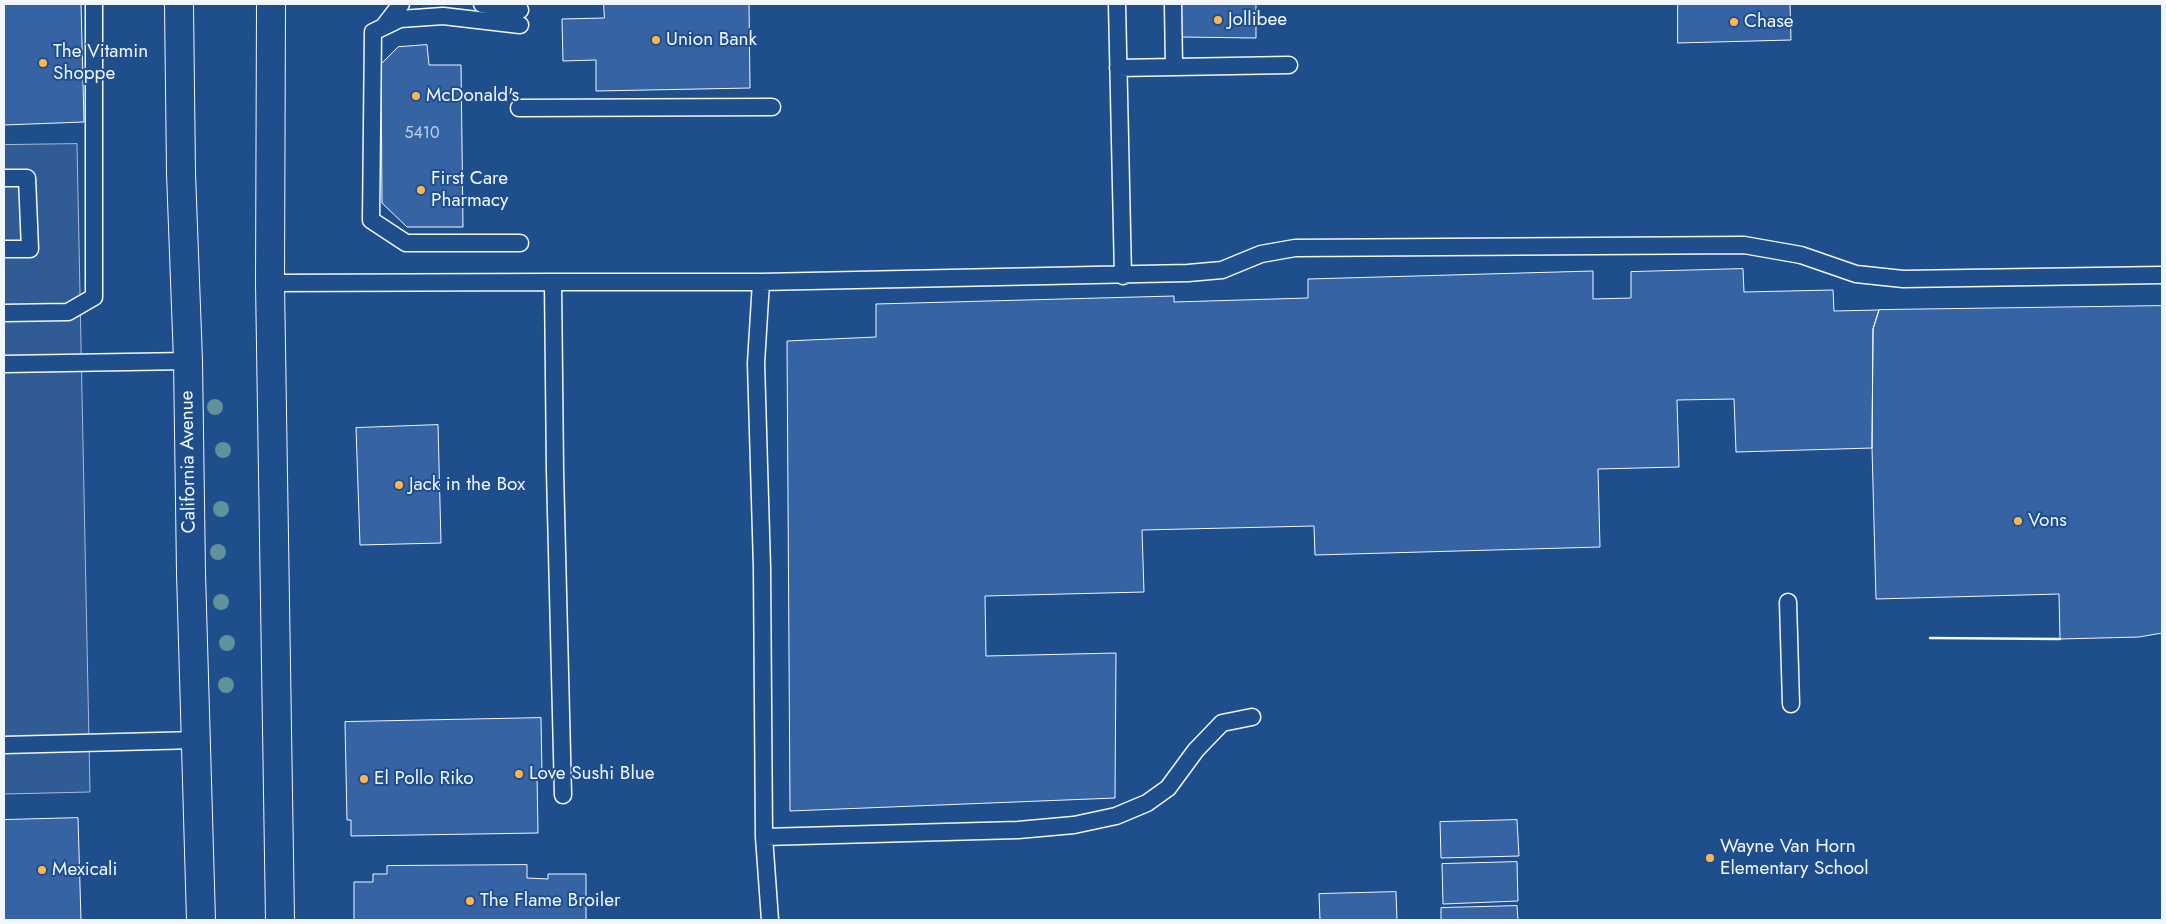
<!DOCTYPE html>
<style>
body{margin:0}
#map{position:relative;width:2166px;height:924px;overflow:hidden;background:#1f4e8c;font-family:Jost,sans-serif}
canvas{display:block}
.frame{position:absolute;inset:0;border:5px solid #f2f6ff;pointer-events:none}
</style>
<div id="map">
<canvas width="2166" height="924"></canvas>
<div class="frame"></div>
</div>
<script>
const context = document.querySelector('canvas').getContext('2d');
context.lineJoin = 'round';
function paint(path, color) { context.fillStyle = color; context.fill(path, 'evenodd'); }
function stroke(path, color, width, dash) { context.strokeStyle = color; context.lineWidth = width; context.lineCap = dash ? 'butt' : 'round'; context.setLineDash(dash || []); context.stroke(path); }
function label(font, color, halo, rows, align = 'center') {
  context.font = font + ' Jost,sans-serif'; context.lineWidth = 4; context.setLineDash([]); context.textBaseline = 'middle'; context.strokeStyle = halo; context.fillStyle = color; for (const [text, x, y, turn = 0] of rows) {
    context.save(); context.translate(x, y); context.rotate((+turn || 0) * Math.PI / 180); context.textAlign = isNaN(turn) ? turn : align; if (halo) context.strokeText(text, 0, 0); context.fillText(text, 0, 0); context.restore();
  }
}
const parking = new Path2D(`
 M77,144L90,792L4,794V145Z`);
const building = new Path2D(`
 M4,4H81L84,122L4,125Z
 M604,4H749L750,88L596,91V60L563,61L562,19L604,18Z
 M1181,4H1256V38L1180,37Z
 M1678,4H1790L1791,40L1678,43Z
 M427,45L429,65H461L463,227H407L382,203L381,64L398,47Z
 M1743,269L1744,292L1833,290L1834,311L1879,310L1873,329L1872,448L1736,452L1734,399L1677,400L1679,467L1598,469L1600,547L1315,555L1314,526L1142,530L1144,592L985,596L986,656L1116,653L1115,798L790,811L787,341L876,337V304L1174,296V302L1308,298V279L1593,271V299L1631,298V272Z
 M2162,306V633L2139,637L2060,639L2059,594L1876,599L1872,448L1873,329L1879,310Z
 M438,425L441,543L360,545L356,428Z
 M541,718L542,775H537L538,833L351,836V820H347L345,722Z
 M78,818L81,920H4V820Z
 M1517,820L1519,856L1441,858L1440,822Z
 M1517,862L1518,901L1443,904L1442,864Z
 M527,865V878L548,879V874H586V920H354V882H373V874H387V866Z
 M1396,892L1397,920H1320L1319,894Z
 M1517,906L1518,920H1441V908Z`);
const service = new Path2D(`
 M482,4L520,10
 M1117,4L1123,276
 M1173,4L1174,67
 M384,26L401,4
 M1118,68L1289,65
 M519,108L772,107
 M4,178H27L30,249H4
 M520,243H406L371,220L373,32L400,19L443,16L520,25
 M553,282H761L1188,273L1222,270L1261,254L1295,248L1744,245L1801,255L1856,274L1903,279L2162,275
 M761,282L756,363L762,568L764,837L770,920
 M270,283L553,282L555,471L563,795
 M4,313L68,312L94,297V4
 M4,364L188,361
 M1788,602L1791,704
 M4,745L197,740
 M764,837L1018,830L1074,825L1116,816L1147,803L1168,788L1196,750L1222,723L1252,717`);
const primary = new Path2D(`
 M179,4L181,173L188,361L191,573L201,920
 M271,4L270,283L280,920`);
const wall = new Path2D(`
 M1930,638L2060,639`);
const trees = [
 [215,407],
 [223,450],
 [221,509],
 [218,552],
 [221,602],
 [227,643],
 [226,685]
];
const markers = [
 [1218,20,5,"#ffb74d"],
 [1734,22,5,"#ffb74d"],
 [656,40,5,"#ffb74d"],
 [43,63,5,"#ffb74d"],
 [416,96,5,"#ffb74d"],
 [421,190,5,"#ffb74d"],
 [399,485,5,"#ffb74d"],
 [2018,521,5,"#ffb74d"],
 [519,774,5,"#ffb74d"],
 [364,779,5,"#ffb74d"],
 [1710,858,5,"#ffb74d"],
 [42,870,5,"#ffb74d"],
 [470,901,5,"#ffb74d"]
];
const numberNames = [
 ["5410",422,134]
];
const poiNames = [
 ["Jollibee",1228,20],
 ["Chase",1744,22],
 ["Union Bank",666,40],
 ["The Vitamin",53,52],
 ["Shoppe",53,74],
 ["McDonald's",426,96],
 ["First Care",431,179],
 ["Pharmacy",431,201],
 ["Jack in the Box",409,485],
 ["Vons",2028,521],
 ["Love Sushi Blue",529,774],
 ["El Pollo Riko",374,779],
 ["Wayne Van Horn",1720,847],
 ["Elementary School",1720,869],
 ["Mexicali",52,870],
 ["The Flame Broiler",480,901]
];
const streetNames = [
 ["California Avenue",189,462,-91]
];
paint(parking, '#305b95');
stroke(parking, '#a8bbd7', 1);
paint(building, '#3563a3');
stroke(building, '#f2f6ff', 1);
stroke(service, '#f2f6ff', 19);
stroke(primary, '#f2f6ff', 30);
stroke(service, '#1f4e8c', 16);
stroke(primary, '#1f4e8c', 28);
stroke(wall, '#f2f6ff', 2.5);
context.fillStyle = '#61919a';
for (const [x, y] of trees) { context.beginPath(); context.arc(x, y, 8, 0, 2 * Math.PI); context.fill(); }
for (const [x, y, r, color] of markers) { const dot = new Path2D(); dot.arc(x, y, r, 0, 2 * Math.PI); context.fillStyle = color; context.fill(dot); stroke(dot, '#1f4e8c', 2); }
label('16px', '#c3d1e8', null, numberNames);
label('19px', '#f2f6ff', '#1f4e8c', poiNames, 'left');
label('19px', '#f2f6ff', '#1f4e8c', streetNames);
</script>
